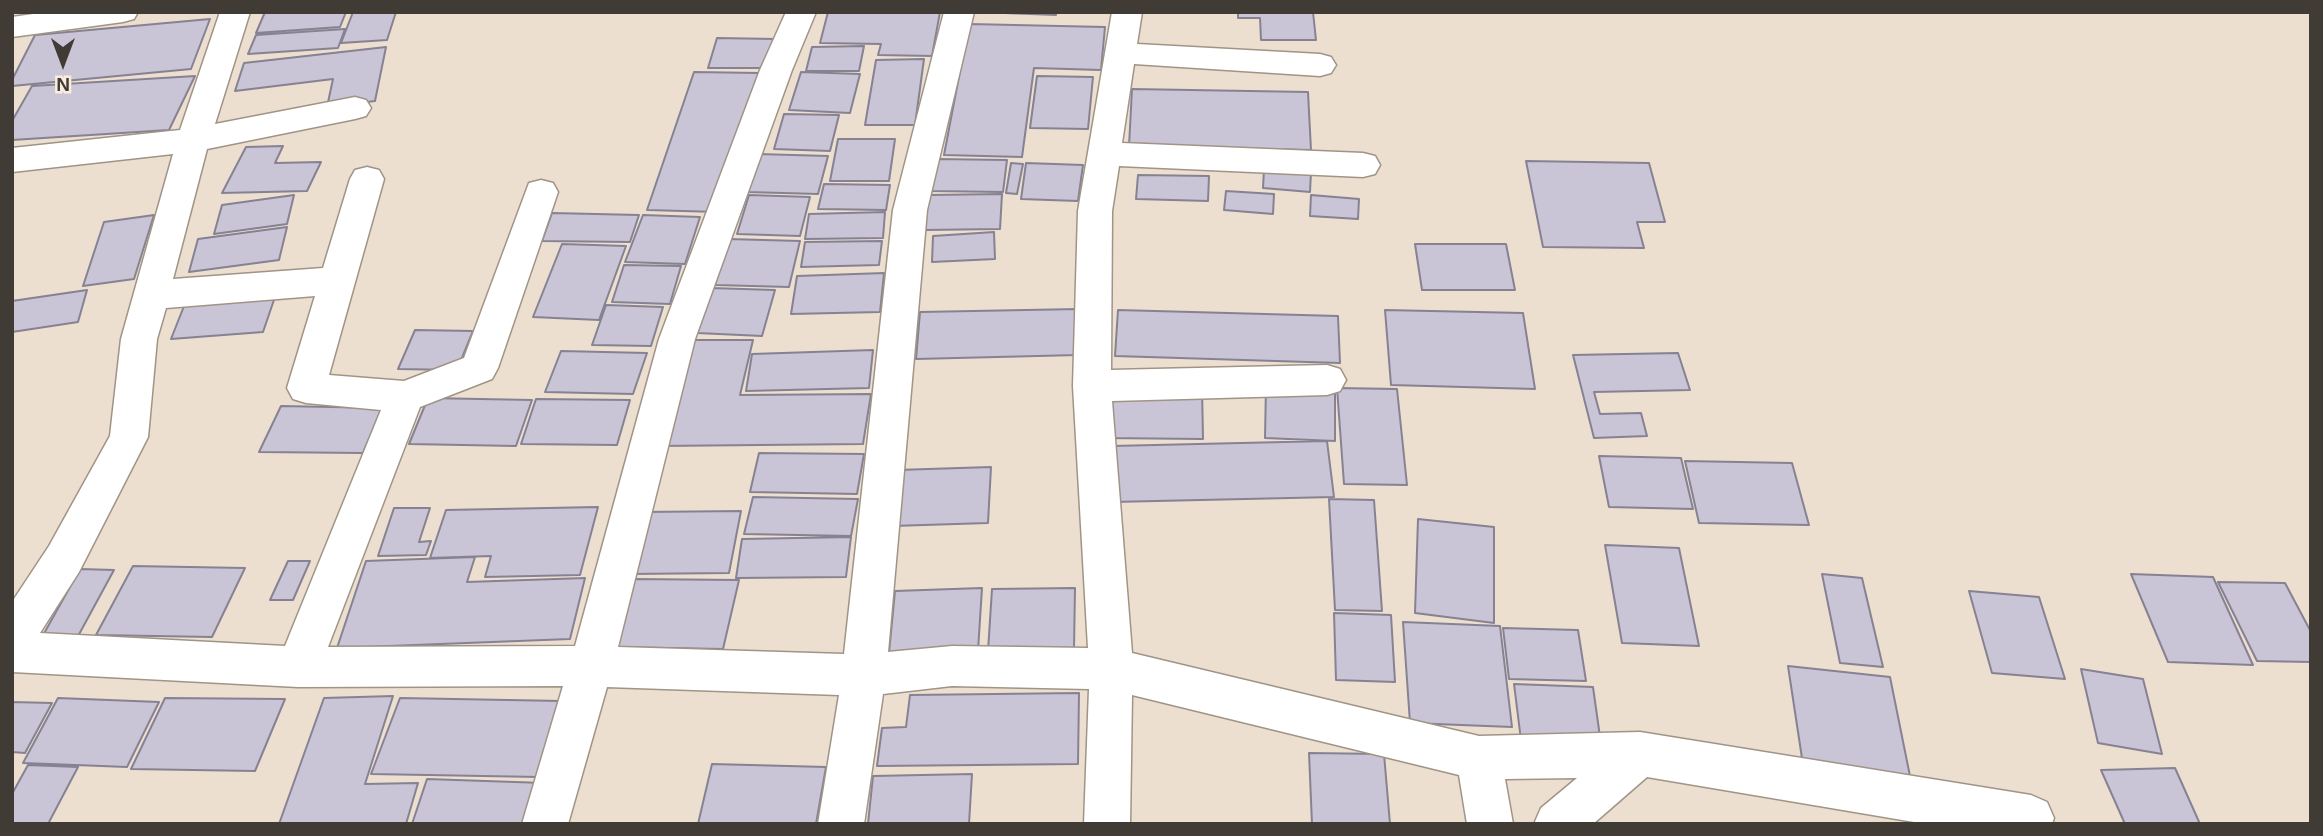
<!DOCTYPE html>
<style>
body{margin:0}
#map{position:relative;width:2323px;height:836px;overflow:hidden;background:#ecdfd0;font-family:Arial,sans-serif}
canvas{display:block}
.frame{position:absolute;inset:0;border:14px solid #403b35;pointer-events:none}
.north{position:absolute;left:28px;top:28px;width:70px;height:70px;-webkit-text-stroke:5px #f9ecdd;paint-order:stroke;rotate:180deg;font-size:19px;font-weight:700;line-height:28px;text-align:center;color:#403b35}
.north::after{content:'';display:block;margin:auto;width:24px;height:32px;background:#403b35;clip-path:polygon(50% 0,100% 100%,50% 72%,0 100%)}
</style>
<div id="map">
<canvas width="2323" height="836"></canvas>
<div class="frame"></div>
<div class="north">N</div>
</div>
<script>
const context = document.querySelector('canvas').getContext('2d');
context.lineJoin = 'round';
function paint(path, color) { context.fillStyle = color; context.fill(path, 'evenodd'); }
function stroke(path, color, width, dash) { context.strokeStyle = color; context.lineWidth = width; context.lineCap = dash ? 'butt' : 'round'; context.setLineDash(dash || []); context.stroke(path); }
const building = new Path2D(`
 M265,12H346L340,27L256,33Z
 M353,12H396L387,40L341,43Z
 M828,12H940L932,56L878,55L881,44L820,43Z
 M978,12H1056V15Z
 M1238,12H1313L1316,40H1261L1260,18H1238Z
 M210,19L191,69L12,86V80L35,35Z
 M969,24L1105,27L1101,70L1034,68L1022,157L944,155Z
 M345,29L338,48L248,54L256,35Z
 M717,38L776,39L768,68H708Z
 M864,46L859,71H806L812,47Z
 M386,47L375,101L327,107L333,79L235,91L244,63Z
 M924,59L915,125H865L876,60Z
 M694,72L759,73L718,212L647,210Z
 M801,72L860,74L850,113L789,110Z
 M195,76L169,130L12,140V121L32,86Z
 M1037,76L1093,77L1088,129L1030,128Z
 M1132,89L1308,92L1311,150L1129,146Z
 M784,114L839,115L830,151L774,149Z
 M838,139H895L889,181H830Z
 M283,146L275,163L321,162L307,191L222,193L246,147Z
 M758,154L828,156L818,194L747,192Z
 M936,159L1007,160L1003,192L930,191Z
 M1526,161L1649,163L1665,222H1637L1644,248L1543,247Z
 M1011,163L1023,164L1017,194L1006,193Z
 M1026,163L1083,165L1078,201L1021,199Z
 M1264,169L1311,172L1310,192L1263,188Z
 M1138,175L1209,176L1208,201L1136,199Z
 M824,184L890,185L886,210L818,209Z
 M1226,191L1274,194L1273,214L1224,210Z
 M1002,194L1000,229L924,230L929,195Z
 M294,195L287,224L214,234L222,205Z
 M749,195L810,197L800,236L737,234Z
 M1311,195L1359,199L1358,219L1310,216Z
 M885,212L883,238L805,239L809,214Z
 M552,213L639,215L630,242L542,241Z
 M154,215L134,279L83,286L104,222Z
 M643,215L700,217L685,264L625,262Z
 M287,227L279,260L189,272L198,239Z
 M994,232L995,259L932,262L933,236Z
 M728,239L800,241L789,287L715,285Z
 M882,241L879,265L801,267L805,242Z
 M562,244L626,246L599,320L533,317Z
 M1415,244H1506L1515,290H1422Z
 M624,265L681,266L670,304L612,302Z
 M884,273L880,312L791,314L797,276Z
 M711,288L775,290L762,336L697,333Z
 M87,290L78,322L12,332V301Z
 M276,294L263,332L171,339L186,301Z
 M606,305L663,307L651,346L592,345Z
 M1079,309L1078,355L916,359L920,312Z
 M1118,310L1338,316L1340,363L1115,356Z
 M1385,310L1523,313L1535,389L1391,385Z
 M415,330L473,331L457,370L398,369Z
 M685,340H753L740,395L871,394L863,444L658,446Z
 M873,350L869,388L746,391L752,354Z
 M561,351L647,353L633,394L545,392Z
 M1678,353L1690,390L1594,392L1600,414L1641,413L1647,436L1594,438L1573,355Z
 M1266,385L1335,388V441L1265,438Z
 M1105,386L1202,387L1203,439L1102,438Z
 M1337,388L1397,389L1407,485L1344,484Z
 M428,398L532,400L516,446L409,444Z
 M536,399L630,400L617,445L521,444Z
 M281,406L382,408L363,453L259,452Z
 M1327,441L1334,497L1112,502V446Z
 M759,453L864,454L857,494L750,492Z
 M1599,456L1681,458L1693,509L1609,507Z
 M1685,461L1792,463L1809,525L1699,523Z
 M991,467L988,523L892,526L897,470Z
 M753,497L858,499L851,536L744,534Z
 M1329,499L1374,500L1382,611L1335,610Z
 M598,507L580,575L485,577L491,556L430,558L446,510Z
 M394,508H430L419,542L431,541L426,555L378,556Z
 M741,511L729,573L628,574L642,512Z
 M1418,519L1494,527V623L1415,613Z
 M851,537L846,577L736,578L742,539Z
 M1605,545L1679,548L1699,646L1622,643Z
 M475,557L467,582L585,578L570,639L337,648L366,561Z
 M288,561H310L293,600H270Z
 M133,566L245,568L212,637L96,635Z
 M80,569L114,570L77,638L42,637Z
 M1822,574L1862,578L1883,667L1840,663Z
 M2131,574L2213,577L2253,665L2168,662Z
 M631,579L739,580L723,649L612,647Z
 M2218,582L2285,583L2311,632V662L2257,661Z
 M982,588L978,651L889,653L895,591Z
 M1075,588L1074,649L988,651L992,589Z
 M1969,591L2039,597L2065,679L1992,673Z
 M1334,613L1391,615L1395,682L1336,680Z
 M1403,622L1500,626L1512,727L1410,723Z
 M1503,628L1578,630L1586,681L1509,679Z
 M1788,666L1890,677L1913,791L1805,778Z
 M2081,669L2143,679L2162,754L2098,743Z
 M1514,684L1593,687L1601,744L1521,740Z
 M1079,693L1078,764L877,766L882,728L906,727L910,695Z
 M393,696L365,784L418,783L406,824H279L324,698Z
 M58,698L159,702L127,767L23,763Z
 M165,698L285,699L255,771L131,769Z
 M400,698L562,701L539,777L371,774Z
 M12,702L52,703L25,753L12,752Z
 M1309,753L1384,754L1390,824H1312Z
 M712,764L826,767L816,824H698Z
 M28,765L78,767L48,824H12V794Z
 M2175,768L2200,824H2125L2101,770Z
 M972,774L969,824H868L873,776Z
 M427,779L544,783L532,824H412Z`);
const minor = new Path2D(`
 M47,12H138L134,19L123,22L12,37V17Z
 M220,12H250L215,124L355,97L366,100L371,108L366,116L355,119L207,149L173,279L323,268L350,179L355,170L367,167L379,170L384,179L329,375L404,381L464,358L529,183L541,180L553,183L558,192L498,368L492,379L420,407L328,647L575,646L659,339L760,70L786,12H816L792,70L695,339L618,647L844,654L893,210L944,12H974L927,210L888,652L952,646L1088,648L1073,386L1078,211L1112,12H1142L1137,44L1320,54L1331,57L1336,65L1331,73L1320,76L1134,64L1122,143L1363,153L1375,156L1380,165L1375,174L1363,177L1119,166L1112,211L1111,370L1327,365L1340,369L1346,380L1340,391L1327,395L1112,401L1132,653L1479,736L1640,732L2031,795L2047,802L2054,818L2052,824H1926L1647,777L1593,824H1534L1541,808L1577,778L1505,779L1513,824H1467L1459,775L1132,695L1130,824H1084L1089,689L952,686L883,694L864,824H818L839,695L607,687L568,824H522L563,686L298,687L12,672V602L49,546L110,436L121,339L173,154L12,172V148L180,130ZM315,296L287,388L293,399L306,403L381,410L285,646L40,633L79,572L148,437L157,339L166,308Z`);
paint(building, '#c9c4d6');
stroke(building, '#868292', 2);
stroke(minor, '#a09486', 3);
paint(minor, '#fff');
</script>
